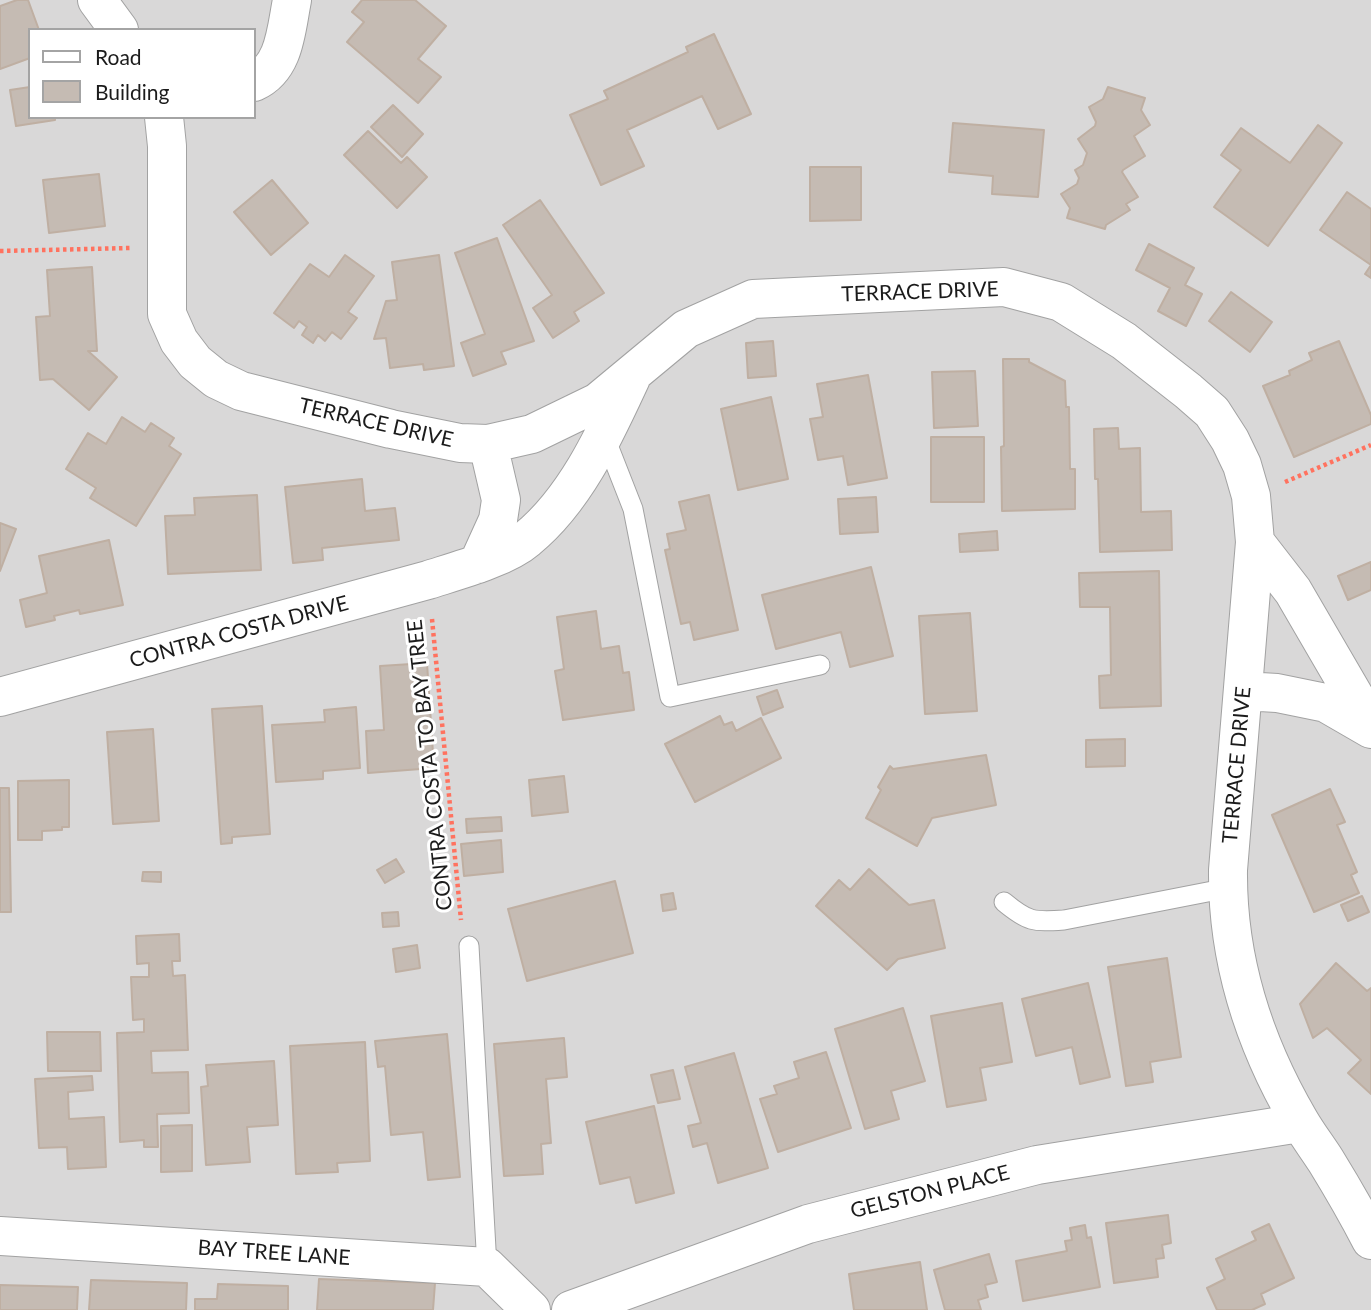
<!DOCTYPE html>
<style>
body{margin:0}
#map{position:relative;width:1371px;height:1310px;overflow:hidden;background:#ede9e0;font-family:Lato,sans-serif}
canvas{display:block}
.legend{position:absolute;left:28px;top:28px;width:228px;height:91px;box-sizing:border-box;background:#fff;border:2px solid #a4a4a4;margin:0;padding:9px 12px;list-style:none;font-size:21px;color:#1b1b1b}
.legend li{display:flex;align-items:center;gap:14px;height:35px}
.legend b{width:35px;border:2px solid #a4a4a4}
</style>
<div id="map">
<canvas width="1371" height="1310"></canvas>
<ul class="legend">
<li><b style="height:9px;background:#fff"></b>Road</li>
<li><b style="height:19px;background:#c5bbb3"></b>Building</li>
</ul>
</div>
<script>
const context = document.querySelector('canvas').getContext('2d');
context.lineJoin = 'round';
function paint(path, color) { context.fillStyle = color; context.fill(path, 'evenodd'); }
function stroke(path, color, width, dash) { context.strokeStyle = color; context.lineWidth = width; context.lineCap = dash ? 'butt' : 'round'; context.setLineDash(dash || []); context.stroke(path); }
function label(font, color, halo, rows, align = 'center') {
  context.font = font + ' Lato,sans-serif'; context.lineWidth = 6; context.setLineDash([]); context.textBaseline = 'middle'; context.strokeStyle = halo; context.fillStyle = color; for (const [text, x, y, turn = 0] of rows) {
    context.save(); context.translate(x, y); context.rotate((+turn || 0) * Math.PI / 180); context.textAlign = isNaN(turn) ? turn : align; if (halo) context.strokeText(text, 0, 0); context.fillText(text, 0, 0); context.restore();
  }
}
const residential = new Path2D(`
 M0,0H1371V1310H0ZM30,30H254V117H30Z`);
const building = new Path2D(`
 M17,0H28L39,30H30V58L0,69V6Z
 M362,0H415L446,26L418,59L441,77L418,103L347,42L364,22L352,12Z
 M714,34L751,114L718,129L702,96L627,130L644,166L601,185L570,115L608,99L604,91L688,52L686,47Z
 M30,87V117H55V120L16,126L10,90Z
 M1108,87L1145,98L1141,110L1150,125L1134,136L1145,156L1123,170L1122,172L1138,197L1126,204L1130,210L1106,225L1105,229L1067,218L1070,208L1061,194L1077,184L1079,178L1075,170L1083,165L1087,153L1078,139L1095,126L1096,122L1089,107L1103,99Z
 M393,105L423,134L402,157L371,127Z
 M953,123L1044,130L1038,197L992,194L993,176L949,172Z
 M1318,125L1342,143L1268,246L1214,207L1241,170L1221,155L1241,128L1290,163Z
 M368,131L401,163L407,157L427,177L397,208L344,155Z
 M810,167H861V220L810,221Z
 M99,174L105,226L49,233L43,180Z
 M272,180L308,223L271,255L234,212Z
 M1347,192L1371,209V278L1365,274L1371,265L1320,230Z
 M540,200L604,293L574,312L579,321L553,338L533,308L552,295L503,225Z
 M497,238L534,341L501,352L506,364L473,376L461,343L485,334L455,253Z
 M1149,244L1194,268L1185,285L1202,294L1186,326L1158,311L1170,288L1136,270Z
 M345,255L374,276L348,312L357,318L341,339L332,332L325,341L318,335L313,343L302,335L307,327L299,321L294,328L274,313L310,264L329,277Z
 M439,255L454,366L424,370L423,364L390,368L386,338L374,339L386,301L397,300L392,262Z
 M92,267L97,351H88L117,377L89,410L53,379L40,380L36,317L50,316L47,270Z
 M1231,292L1272,322L1250,352L1209,321Z
 M773,341L776,376L748,378L746,343Z
 M1339,341L1371,415V424L1294,457L1263,386L1290,375L1289,371L1312,360L1309,353Z
 M1003,359H1029V362L1065,381L1066,407H1069L1070,469H1075V509L1002,511L1001,447L1004,446Z
 M975,371L978,426L934,428L932,372Z
 M868,375L887,478L848,485L843,456L818,460L810,419L823,417L817,384Z
 M771,397L788,479L738,490L721,409Z
 M122,417L145,432L151,423L174,438L169,446L181,454L136,526L90,498L96,488L66,469L88,433L106,444Z
 M1118,428L1119,449L1140,448L1141,512L1171,511L1172,550L1100,552L1098,479H1095L1094,429Z
 M931,437H984V502H931Z
 M362,479L365,511L395,508L399,540L322,548L323,560L293,563L285,487Z
 M257,495L261,570L168,574L165,516L195,515L194,498Z
 M709,495L738,630L694,640L690,622L681,624L665,550L670,549L667,534L686,530L679,502Z
 M876,497L878,532L840,534L838,499Z
 M0,523L16,529L0,571Z
 M997,531L998,550L960,552L959,534Z
 M109,540L123,605L80,614L79,610L54,616L55,620L26,627L20,600L47,593L39,556Z
 M1371,562V590L1348,600L1338,576Z
 M871,567L893,656L850,667L841,632L776,649L762,595Z
 M1159,571L1161,706L1100,708L1099,676L1111,675L1110,607H1080L1079,573Z
 M596,611L601,649L619,646L623,673L629,672L634,710L563,720L555,671L564,669L557,617Z
 M970,613L977,711L925,714L919,616Z
 M427,663L434,768L368,773L366,731L384,730L380,666Z
 M777,690L783,707L763,715L757,697Z
 M262,706L270,834L232,837V843L221,844L212,709Z
 M356,707L360,768L323,771V779L276,782L272,725L325,722L324,710Z
 M720,716L724,725L732,722L736,731L761,718L781,758L695,802L665,744Z
 M153,729L159,821L113,824L107,732Z
 M1125,739V766L1086,767V740Z
 M986,755L996,805L932,818L917,846L866,818L881,790L878,787L890,766L893,769Z
 M564,776L568,812L532,816L529,780Z
 M69,780V827H62V830L42,831V840H18V781Z
 M0,788H9L11,912H0Z
 M1330,789L1345,822L1337,825L1357,872L1351,875L1359,893L1314,912L1272,815Z
 M501,817L502,831L467,833L466,819Z
 M501,840L503,872L464,876L461,844Z
 M396,859L404,872L385,883L377,870Z
 M869,869L909,905L934,900L945,948L898,959L887,970L816,906L839,880L850,890Z
 M143,872H161V882L142,881Z
 M615,881L633,953L527,981L508,909Z
 M673,893L676,909L663,911L661,895Z
 M1362,896L1369,912L1348,921L1341,905Z
 M398,912L399,926L383,927L382,913Z
 M179,934L180,961H172L173,976L185,975L188,1050L151,1051L152,1073L188,1072L189,1113L157,1114L158,1147H144V1140L120,1142L117,1033L144,1032V1019L133,1020L131,977H149V963L137,964L136,936Z
 M417,945L420,968L396,972L393,949Z
 M1167,958L1181,1057L1150,1062L1153,1082L1126,1086L1108,967Z
 M1336,963L1367,991L1371,988V1094L1348,1073L1361,1060L1327,1028L1313,1038L1300,1004Z
 M1088,983L1110,1077L1080,1084L1072,1047L1036,1056L1022,999Z
 M1002,1003L1012,1062L980,1068L986,1100L947,1107L931,1016Z
 M903,1008L925,1081L891,1091L899,1119L865,1129L835,1029Z
 M47,1032H100L101,1071H48Z
 M447,1034L460,1177L428,1180L423,1132L391,1135L385,1066L378,1067L375,1041Z
 M564,1038L567,1077L546,1079L551,1143L541,1144L543,1174L504,1176L494,1044Z
 M365,1042L370,1161L337,1163L338,1172L296,1174L290,1046Z
 M826,1052L851,1128L778,1152L760,1099L777,1094L774,1086L799,1078L794,1062Z
 M734,1053L768,1168L718,1183L707,1143L693,1147L688,1126L701,1123L685,1067Z
 M274,1061L278,1125L247,1127L250,1162L206,1165L201,1087L208,1086L206,1065Z
 M673,1070L680,1099L658,1103L651,1075Z
 M92,1076L93,1090L68,1092L69,1119L104,1117L106,1167L68,1169L67,1147L39,1148L35,1079Z
 M654,1106L674,1193L636,1203L630,1177L600,1184L586,1122Z
 M192,1125V1171L161,1172V1126Z
 M1168,1215L1171,1243L1162,1245L1164,1258L1156,1259L1158,1277L1114,1283L1106,1223Z
 M1269,1224L1294,1278L1261,1294L1265,1304L1252,1310H1217L1207,1288L1225,1279L1216,1259L1256,1240L1252,1232Z
 M1085,1225L1087,1238L1091,1237L1100,1287L1023,1301L1016,1261L1067,1251L1065,1241L1072,1240L1070,1228Z
 M989,1254L997,1282L985,1285L988,1297L978,1300L981,1310H945L934,1270Z
 M920,1262L927,1310H854L849,1274Z
 M319,1279L435,1283L433,1310H317Z
 M91,1280L187,1283L186,1310H89Z
 M218,1284L288,1286V1310H195V1299H217Z
 M0,1285L78,1287L77,1310H0Z`);
const path = new Path2D(`
 M0,251L131,248
 M1285,482L1371,445
 M432,619L461,920`);
const service = new Path2D(`
 M604,435L633,509L670,697L820,665
 M1004,902C1028,922 1033,922 1064,920L1228,888
 M469,946L487,1267`);
const minor = new Path2D(`
 M97,0L119,30
 M254,82C285,68 286,30 292,0
 M164,117L167,146V314L179,341L195,362L216,379L241,391L391,429L460,443L488,444L532,434L598,402L686,329L753,299L1004,287L1061,302L1124,341L1188,391L1212,412L1230,440L1242,465L1251,496L1255,542L1228,870C1227,961 1254,1043 1299,1120C1307,1134 1317,1147 1326,1161C1342,1187 1357,1213 1371,1240
 M1255,542L1293,591L1371,725
 M478,564L498,520L501,500L488,444
 M1243,691L1277,693L1326,703L1371,729
 M0,697L428,580C456,571 505,558 527,539C576,499 605,434 631,378
 M0,1236L487,1267L531,1310
 M571,1310L808,1224L1037,1165L1300,1123`);
const streetNames = [
 ["TERRACE DRIVE",920,292,-2],
 ["TERRACE DRIVE",376,423,13],
 ["CONTRA COSTA DRIVE",239,632,-15],
 ["CONTRA COSTA TO BAY TREE",430,765,-96],
 ["TERRACE DRIVE",1237,765,-85],
 ["GELSTON PLACE",930,1192,-14],
 ["BAY TREE LANE",274,1253,4]
];
paint(residential, '#d9d8d8');
paint(building, '#c5bbb3');
stroke(building, '#bfafa2', 2);
stroke(service, '#a2a2a2', 21);
stroke(minor, '#a2a2a2', 40);
stroke(path, '#ff725f', 4.5, [3.5, 3.5]);
stroke(service, '#fff', 19);
stroke(minor, '#fff', 38);
label('21px', '#1b1b1b', '#fff', streetNames);
</script>
